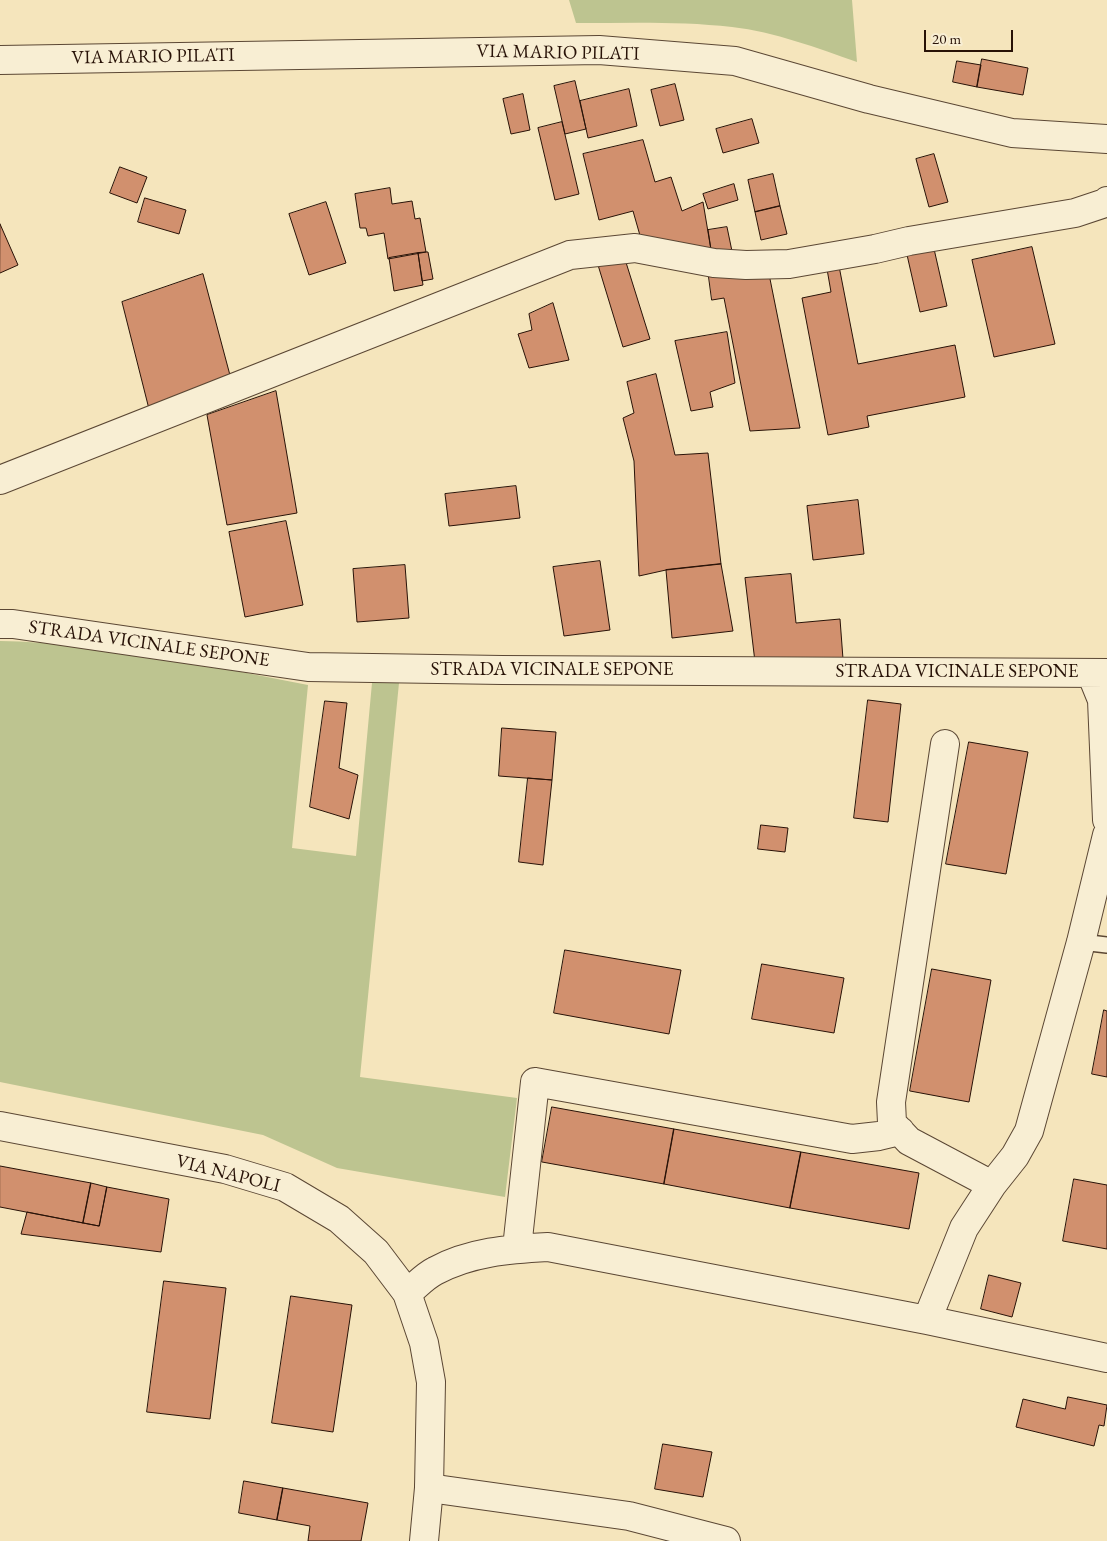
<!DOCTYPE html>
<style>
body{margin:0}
#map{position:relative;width:1107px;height:1541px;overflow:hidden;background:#f5e5bc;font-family:"EB Garamond",serif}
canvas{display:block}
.scale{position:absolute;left:924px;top:30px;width:89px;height:22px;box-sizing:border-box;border:2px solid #281207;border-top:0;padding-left:6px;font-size:15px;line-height:18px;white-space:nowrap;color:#281207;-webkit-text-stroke:4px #f8eed3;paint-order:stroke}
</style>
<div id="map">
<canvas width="1107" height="1541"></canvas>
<div class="scale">20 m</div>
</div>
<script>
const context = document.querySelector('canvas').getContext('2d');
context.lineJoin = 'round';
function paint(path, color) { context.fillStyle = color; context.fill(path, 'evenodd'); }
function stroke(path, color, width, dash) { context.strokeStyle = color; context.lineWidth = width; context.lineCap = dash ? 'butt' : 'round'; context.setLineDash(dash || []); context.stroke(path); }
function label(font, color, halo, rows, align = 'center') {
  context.font = font + ' "EB Garamond",serif'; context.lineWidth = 4; context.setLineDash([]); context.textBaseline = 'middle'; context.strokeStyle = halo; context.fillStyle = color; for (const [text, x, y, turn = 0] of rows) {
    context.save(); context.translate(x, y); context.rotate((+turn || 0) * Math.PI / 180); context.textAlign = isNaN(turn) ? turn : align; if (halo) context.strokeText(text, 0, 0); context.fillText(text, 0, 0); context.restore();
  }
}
const green = new Path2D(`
 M569,0H852L857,62C817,48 775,32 732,27C681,21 628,23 576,23Z
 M0,641C104,643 206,665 308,685L292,848L356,856L372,683H399L360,1077L517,1098L505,1197L337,1168L263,1135L0,1082Z`);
const building = new Path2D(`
 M982,59L1028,68L1023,95L977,87Z
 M957,61L981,65L977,87L953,82Z
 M575,81L586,129L565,134L554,86Z
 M675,84L684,120L660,126L651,90Z
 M629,89L637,126L588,138L580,101Z
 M523,94L530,130L511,134L503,99Z
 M752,119L759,143L723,153L716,129Z
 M562,122L579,194L555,200L538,128Z
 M643,140L655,182L671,177L682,211L703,202L712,256L641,239L633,211L599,220L583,154Z
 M934,154L948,202L929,207L916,159Z
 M120,167L147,177L137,203L110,193Z
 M773,174L780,206L755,212L748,180Z
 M734,184L738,200L708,209L703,194Z
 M390,188L392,204L412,201L415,219L420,218L426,252L388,259L384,233L368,236L366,228H360L355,194Z
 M145,198L186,210L179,234L138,222Z
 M326,202L346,263L309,275L289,214Z
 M780,206L787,234L761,240L755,212Z
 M0,224L18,265L0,273Z
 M727,227L733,256H712L708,230Z
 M932,240L947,306L920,312L905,246Z
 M1032,247L1055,344L994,357L972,260Z
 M426,252H428L433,279L422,281L418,253Z
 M418,253L423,285L394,291L389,258Z
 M624,256L650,339L623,347L598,265Z
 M839,266L858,364L955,345L965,397L867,416L869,427L828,435L802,298L831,292L827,269Z
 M708,270L769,274L800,428L750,431L724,298L712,300Z
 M203,274L231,379L150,413L122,302Z
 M553,303L569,360L529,368L518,334L532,330L529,314Z
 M727,332L735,383L710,392L713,407L691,411L675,341Z
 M656,374L675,455L708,453L721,564L666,570L639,576L634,461L623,418L634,413L627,382Z
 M276,391L297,513L227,525L207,415Z
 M516,486L520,518L449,526L445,494Z
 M858,500L864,554L813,560L807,506Z
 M286,521L303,605L245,617L229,532Z
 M600,561L610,630L564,636L553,567Z
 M721,564L733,631L672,638L666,570Z
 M405,565L409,618L357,622L353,569Z
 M791,574L796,623L840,619L843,659L755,662L745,578Z
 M868,700L901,704L888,822L854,818Z
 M325,701L347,703L339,768L358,775L349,819L310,807Z
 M502,728L556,732L552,780L499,776Z
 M969,742L1028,752L1006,874L946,864Z
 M528,778L552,780L543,865L519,862Z
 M761,825L788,828L785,852L758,849Z
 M565,950L681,970L669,1034L554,1013Z
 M762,964L844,978L834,1033L752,1019Z
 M932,969L991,980L969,1102L910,1091Z
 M1104,1010L1107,1011V1077L1092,1074Z
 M552,1107L674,1129L664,1184L542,1162Z
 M674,1129L801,1152L790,1208L664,1184Z
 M801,1152L919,1173L909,1229L790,1208Z
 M0,1166L91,1183L83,1223L0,1207Z
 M1074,1179L1107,1185V1249L1063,1241Z
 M91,1183L107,1187L99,1226L83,1223Z
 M107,1187L169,1199L161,1252L21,1234L27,1212L99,1226Z
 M989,1275L1021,1283L1012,1317L981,1309Z
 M164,1281L226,1288L210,1419L147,1412Z
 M291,1296L352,1305L333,1432L272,1423Z
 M1068,1397L1107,1405L1104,1426L1099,1425L1094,1446L1016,1427L1023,1399L1065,1409Z
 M663,1444L712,1452L703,1497L655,1489Z
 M244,1481L283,1488L277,1520L239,1513Z
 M283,1488L368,1503L361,1541H308L310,1526L277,1520Z`);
const service = new Path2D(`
 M1081,942L1107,945`);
const minor = new Path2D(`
 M0,60L599,50L735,61L869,99L1012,133L1107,139
 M0,480L570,255L635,248L714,263L746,265L789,264L875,249L909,241L1075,213L1105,203L1107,201
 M0,624H13L308,667L502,670L1107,673
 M1091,673L1102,700L1107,820
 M945,744L891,1102L892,1123L909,1141L992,1185
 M517,1248L535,1082L852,1139L879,1136L900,1131
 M407,1293C416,1286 425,1276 435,1271C470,1252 509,1249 548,1247L927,1320L1107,1358
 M927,1320L964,1228L992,1185L1015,1156L1029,1131L1081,942L1107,835
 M429,1488L629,1516L726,1541`);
const tertiary = new Path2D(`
 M0,1126L225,1169L285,1187L339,1219L376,1252L407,1293L424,1343L431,1382L429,1488L424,1541`);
const streetNames = [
 ["VIA MARIO PILATI",558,53,1],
 ["VIA MARIO PILATI",153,57,-1],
 ["STRADA VICINALE SEPONE",149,644,8],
 ["STRADA VICINALE SEPONE",552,670],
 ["STRADA VICINALE SEPONE",957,672],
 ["VIA NAPOLI",228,1174,14]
];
paint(green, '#bdc490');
paint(building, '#d1906e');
stroke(building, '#281207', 1);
stroke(service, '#5b4734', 18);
stroke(minor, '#5b4734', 30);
stroke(tertiary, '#5b4734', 30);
stroke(service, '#f8eed3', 15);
stroke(minor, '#f8eed3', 28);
stroke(tertiary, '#f8eed3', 28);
label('19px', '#281207', '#f8eed3', streetNames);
</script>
